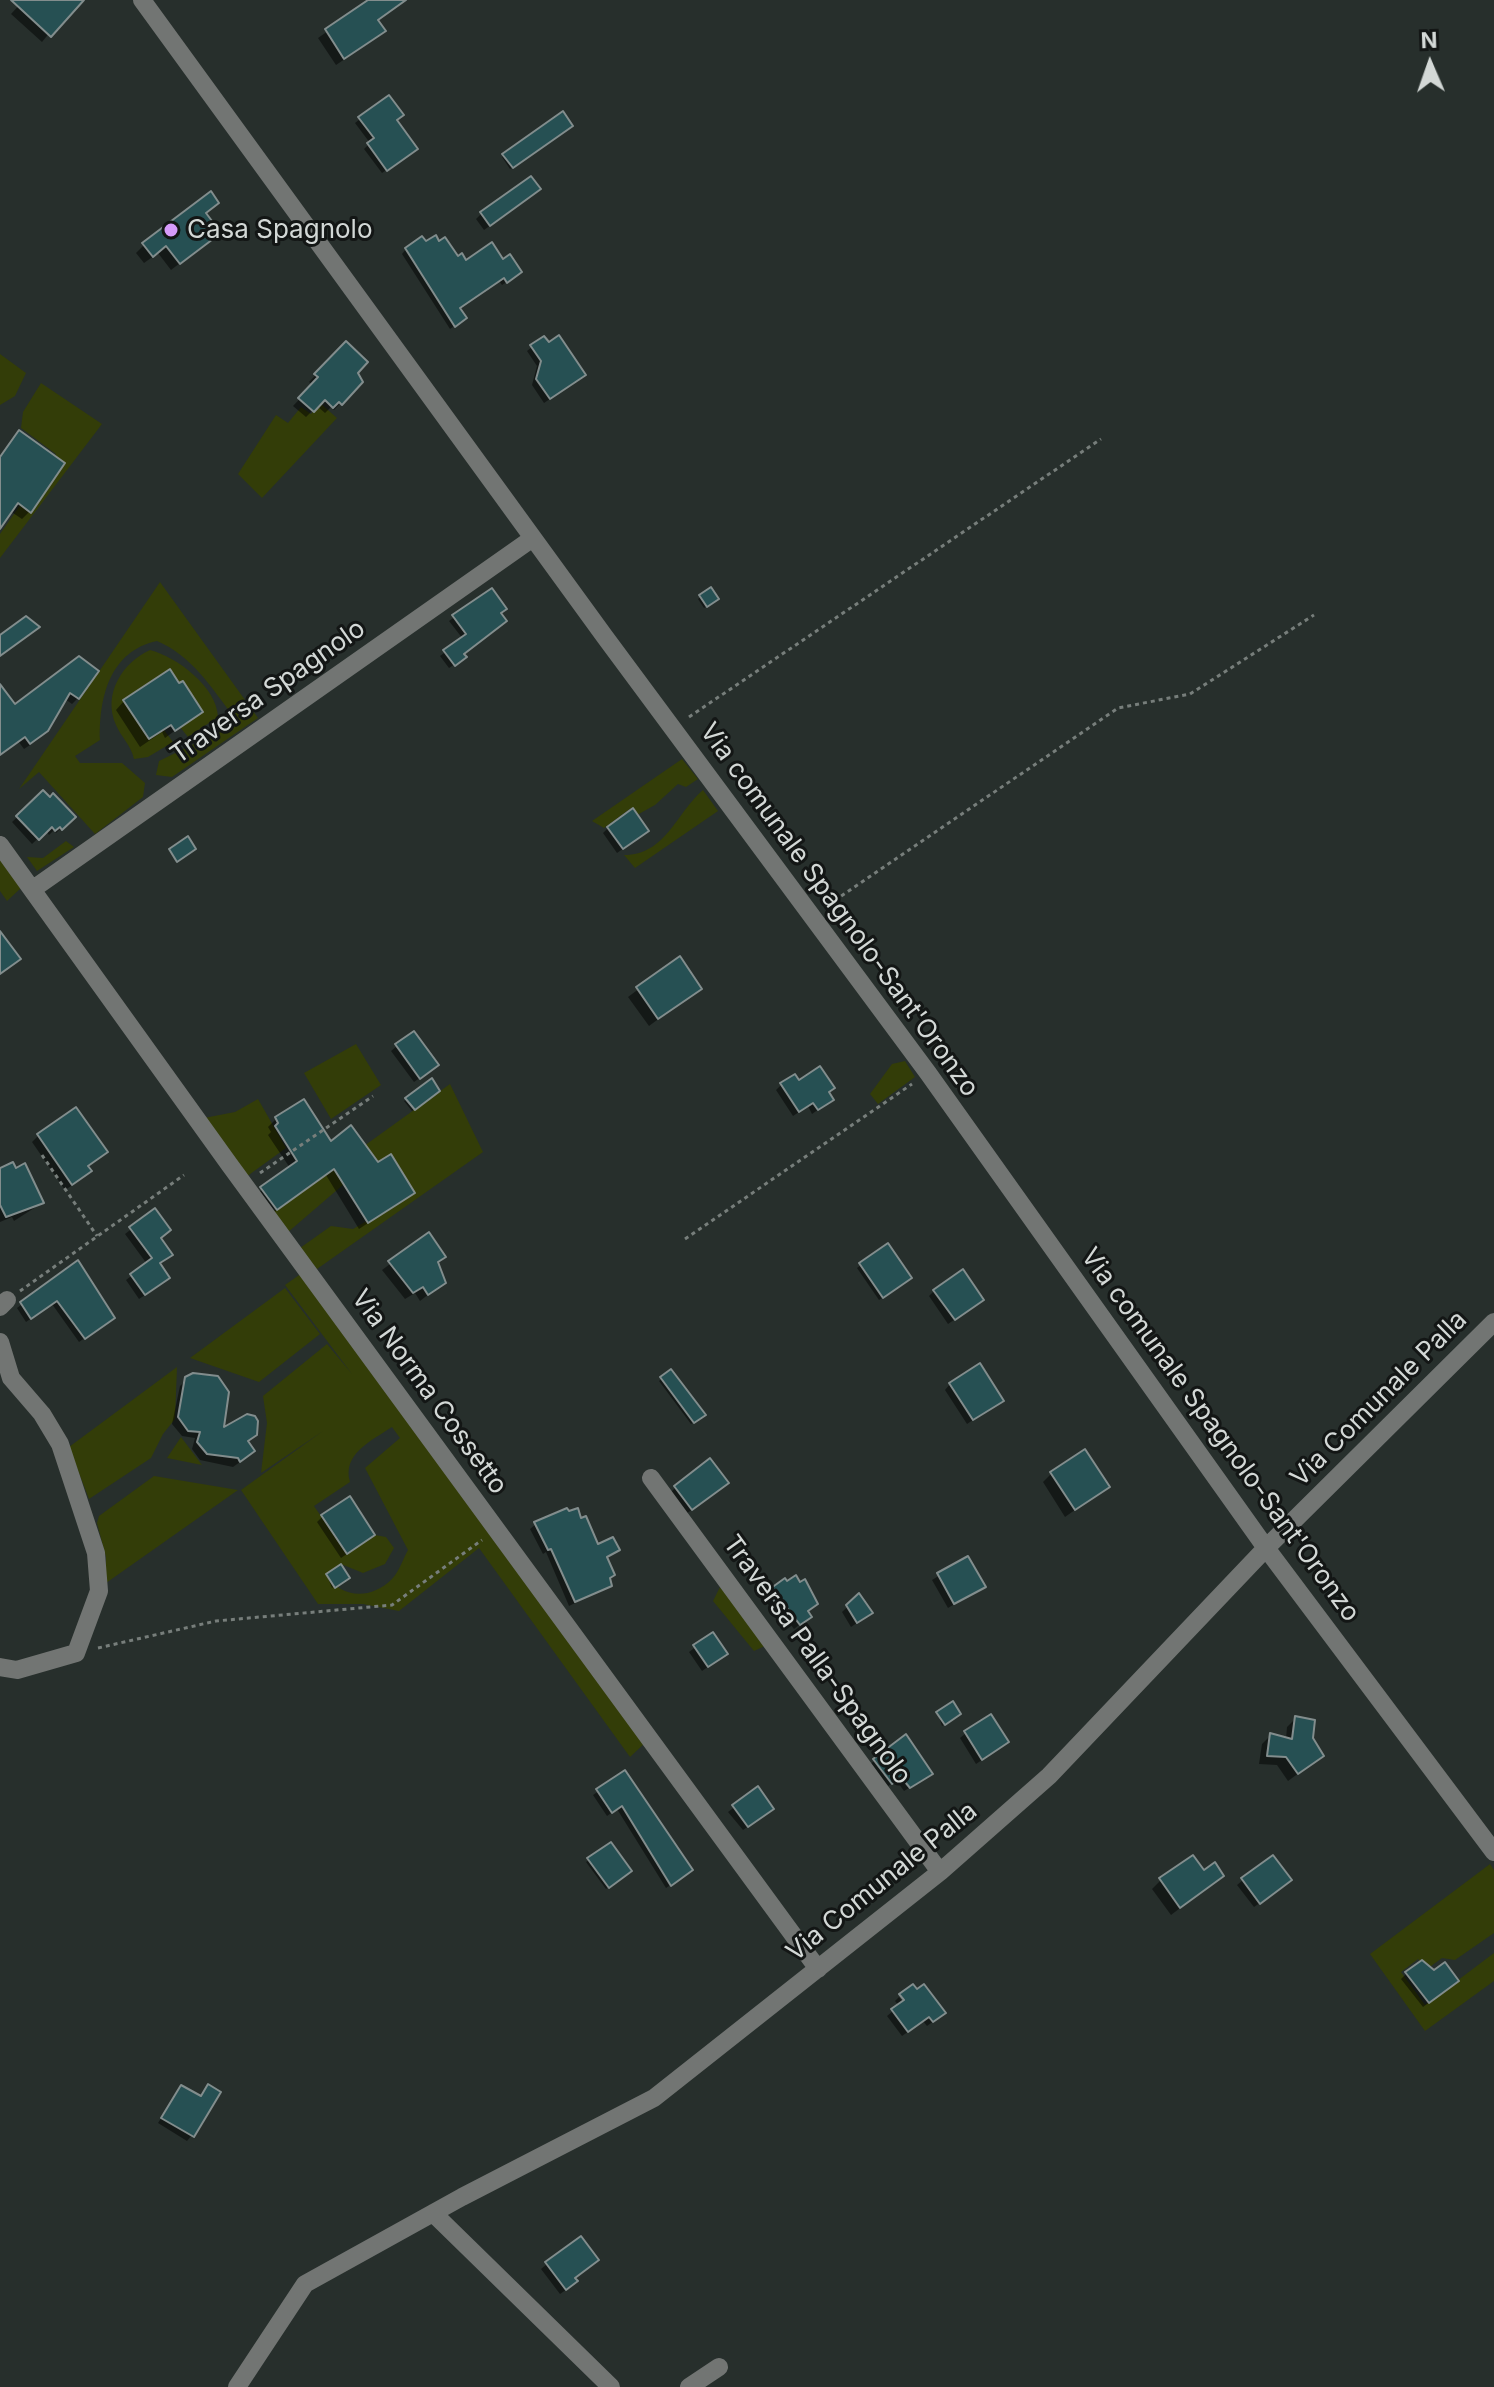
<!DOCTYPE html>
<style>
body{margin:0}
#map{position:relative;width:1494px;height:2387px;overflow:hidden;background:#272f2c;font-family:Inter,sans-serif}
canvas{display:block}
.north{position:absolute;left:1390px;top:24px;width:80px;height:80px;-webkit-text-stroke:6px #131615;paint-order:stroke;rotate:358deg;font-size:22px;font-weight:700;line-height:32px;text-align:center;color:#d3d8d6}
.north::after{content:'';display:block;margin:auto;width:28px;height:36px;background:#d3d8d6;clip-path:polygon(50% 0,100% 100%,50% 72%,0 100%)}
</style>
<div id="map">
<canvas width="1494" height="2387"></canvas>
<div class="north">N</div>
</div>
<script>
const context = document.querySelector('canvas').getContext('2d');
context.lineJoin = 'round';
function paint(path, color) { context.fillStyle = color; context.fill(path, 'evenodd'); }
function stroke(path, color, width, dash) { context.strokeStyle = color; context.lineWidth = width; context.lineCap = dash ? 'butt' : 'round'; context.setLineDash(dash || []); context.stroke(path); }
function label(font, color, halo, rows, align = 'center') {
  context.font = font + ' Inter,sans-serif'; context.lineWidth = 6; context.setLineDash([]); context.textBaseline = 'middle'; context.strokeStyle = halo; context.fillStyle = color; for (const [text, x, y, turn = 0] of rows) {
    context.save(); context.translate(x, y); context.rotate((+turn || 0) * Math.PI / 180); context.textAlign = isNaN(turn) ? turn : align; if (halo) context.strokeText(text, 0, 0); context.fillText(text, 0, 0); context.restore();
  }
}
const green = new Path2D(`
 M0,354L26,373L15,396L0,405Z
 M41,383L102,424L0,558V534L56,454L21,428L23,412Z
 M320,403L337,418L262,498L238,474L276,415L288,423L301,407L311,414Z
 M160,582L258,718L172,777L156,775L159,761L204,739L233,716C211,687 192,656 157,641C110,651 99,697 100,740L75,756L80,763H122L145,783L143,797L95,834L39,772L19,789Z
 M150,650C177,657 217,687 218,717L188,737L180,727L183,681L179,683L170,669L123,700L149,739L164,730L173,742L148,757L134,759C131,745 121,737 116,725C102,694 123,662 150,650Z
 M682,759L698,779L686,787L678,784L655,805L637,815L631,808L604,828L592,821Z
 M703,790L718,811L635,868L624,855C666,855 676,813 703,790Z
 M66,841L74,847L37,871L27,857L43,858Z
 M0,860L21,888L7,901L0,891Z
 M356,1044L381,1085L331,1119L304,1073Z
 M905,1061L915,1077L878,1104L870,1094L892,1064Z
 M450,1084L483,1152L317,1269L300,1248L331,1226L353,1229L415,1193L391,1155L344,1184L287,1233L271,1213Z
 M258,1099L286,1148L246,1177L204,1118L235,1112Z
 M302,1273L646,1742L630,1757L479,1548L399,1611L363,1604H318L241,1490L323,1431L261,1473L267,1423L263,1396L327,1344L352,1374L285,1285ZM392,1427L400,1438L365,1468L408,1550C403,1559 399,1572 392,1579C371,1600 341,1599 326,1574L341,1564L363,1573L385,1564L394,1548L386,1537L375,1535L347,1554L314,1506L350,1482C342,1454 371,1441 392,1427Z
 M285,1288L320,1334L259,1382L190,1358Z
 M177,1367L175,1419L163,1434L151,1458L89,1499L69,1447Z
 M181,1437L202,1465L167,1458Z
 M154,1476L238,1490L106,1583V1557L97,1523L99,1516Z
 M720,1587L767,1645L754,1651L713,1601Z
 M1490,1864L1494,1870V1933L1455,1960L1442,1958L1427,1969L1418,1959L1401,1972L1425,2005L1494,1953V1981L1425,2031L1370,1954Z`);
const shadow = new Path2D(`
 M24,0H76L42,42L11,14Z
 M372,0H406L377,21L383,30L376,38L336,65L318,38Z
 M360,119L395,121L411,153L382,173L364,149L370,143L355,123Z
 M569,128L510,169L502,157L504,155Z
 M533,195L484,230L476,219L481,214Z
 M204,214L210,240L171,270L158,253L144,263L136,253L144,245Z
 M406,249L466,262H503L516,276L502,285L499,281L458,308L460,322L450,329L402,254Z
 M346,344L361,382L334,410L331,407L325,413L317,406L306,417L293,406L313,385L309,382Z
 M548,345L578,380L544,403L532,385L537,366L527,351L532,347Z
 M20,432L29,512L22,519L10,511L0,526V457Z
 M710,590L714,601L704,608L698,599Z
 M491,591L460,661L449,668L440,656L463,639L449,621Z
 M79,659L78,698L72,704L65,699L39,739L24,749L18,741L0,755V687L15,707Z
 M124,701L200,712L165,738L162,732L140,747L116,710Z
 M43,793L73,817L56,833L54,830L49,835L46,831L32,844L12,822Z
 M608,828L641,836L617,853L603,833Z
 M679,959L700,988L649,1026L628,997Z
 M397,1046L431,1070L414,1082L391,1051Z
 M431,1081L436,1093L412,1111L404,1101Z
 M798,1083L827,1093L826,1104L812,1114L808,1106L793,1116L776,1090L781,1085Z
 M276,1119L378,1165L413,1193L359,1229L326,1175L269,1216L254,1196L290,1168L268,1135L271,1132L268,1127Z
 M38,1136L105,1152L87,1167L83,1178L65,1190L32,1142Z
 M0,1170L42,1203L14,1221L12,1217L0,1222Z
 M155,1211L166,1259L158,1264L163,1283L139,1299L126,1280L147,1264L125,1234Z
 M429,1235L444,1282L420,1301L415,1293L405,1299L382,1270Z
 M77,1263L108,1322L79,1342L52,1304L26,1322L17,1308Z
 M861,1265L906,1282L879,1300L857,1268Z
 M934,1291L976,1305L948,1324L929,1296Z
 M670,1372L701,1417L691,1424L659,1381Z
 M187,1379L221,1431L247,1442V1457L233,1467L200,1460L192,1449L195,1438L182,1436L172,1424L180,1386Z
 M950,1384L1001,1401L967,1424L945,1390Z
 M1051,1474L1107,1487L1065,1517L1043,1482Z
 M675,1488H721L686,1514L670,1493Z
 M322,1517L367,1540L341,1558L317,1522Z
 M536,1524L597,1547L617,1550L605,1559L610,1586L569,1606L546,1552L543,1554L530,1529Z
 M968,1558L983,1587L948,1608L932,1580Z
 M327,1576L346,1580L332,1588Z
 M787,1584L806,1612L804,1621L794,1629L779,1609L774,1612L763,1598Z
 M859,1596L871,1613L851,1627L842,1612Z
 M713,1634L726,1654L702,1671L689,1652Z
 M938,1714L957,1716L942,1726Z
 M1296,1718L1322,1756L1288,1781L1277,1765L1259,1764L1262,1744L1271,1735L1286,1739L1287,1727Z
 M966,1733L1001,1747L976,1764L960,1738Z
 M906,1737L926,1778L904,1791L896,1780L887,1787L869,1765Z
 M625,1773L687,1874L666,1888L617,1809L607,1816L593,1795Z
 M758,1789L767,1813L743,1830L728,1812Z
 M610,1845L629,1871L606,1889L586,1862Z
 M1203,1873L1222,1876L1171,1915L1152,1889L1161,1880Z
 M1243,1880L1284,1886L1254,1907L1237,1885Z
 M1406,1974L1451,1986L1423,2007L1401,1979Z
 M899,1997L908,2009L938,2018L927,2026L923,2021L902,2036L887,2016L899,2006L895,2001Z
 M181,2087L199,2098L208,2087L192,2135L187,2141L158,2123Z
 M547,2264L573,2278L570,2287L560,2294L541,2269Z`);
const building = new Path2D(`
 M11,0H84L51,37Z
 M368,0H406L378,20L386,31L344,59L325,29Z
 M389,95L404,115L397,120L418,149L387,171L367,143L374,138L358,117Z
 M563,111L573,126L513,168L502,154Z
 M531,176L541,189L490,226L480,212Z
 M211,191L219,203L206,213L221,233L180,264L166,246L153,257L142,243Z
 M436,235L439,241L445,237L458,256L462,253L466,260L492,242L503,259L510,254L522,272L507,283L504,278L460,308L467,318L455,327L405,248L422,236L426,241Z
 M559,335L586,375L550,399L536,379L541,361L530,345L544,336L549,342Z
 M346,341L368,362L358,373L363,382L342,405L339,402L333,408L325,400L314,412L298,398L318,377L314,374Z
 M19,430L65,463L31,513L18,503L0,529V457Z
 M711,587L719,599L707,607L699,595Z
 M492,588L507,609L501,613L507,621L464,654L467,657L455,666L443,650L466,634L452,615Z
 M26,616L40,627L0,656V635Z
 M79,656L99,671L79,699L70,693L48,731L30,744L25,737L0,755V684L15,704Z
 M170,669L179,683L183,681L203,712L175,731L171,725L149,739L123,700Z
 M43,790L50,797L53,793L76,817L62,830L60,827L55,831L52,827L39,840L16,816Z
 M633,808L649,831L623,849L607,827Z
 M188,836L196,849L177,862L169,849Z
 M0,931L21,959L0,974Z
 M680,956L702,989L658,1019L636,987Z
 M414,1031L439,1065L420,1079L395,1044Z
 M820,1066L835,1088L829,1092L834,1100L818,1110L813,1103L799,1112L780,1083L795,1074L799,1080Z
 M432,1078L440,1091L415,1110L405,1098Z
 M304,1099L331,1141L351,1125L378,1162L391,1154L415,1193L368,1223L334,1169L277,1210L260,1187L297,1161L275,1126L278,1123L275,1117Z
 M76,1107L108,1152L88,1166L92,1171L72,1185L37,1134Z
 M13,1162L16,1168L25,1163L44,1203L6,1217L0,1205V1168Z
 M155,1208L171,1230L161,1238L173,1255L160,1263L170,1278L145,1295L130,1274L152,1258L129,1227Z
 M429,1232L446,1257L438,1262L446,1283L428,1295L423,1287L413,1293L388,1261Z
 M888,1243L912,1278L883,1298L859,1263Z
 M78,1260L115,1318L85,1339L57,1301L31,1319L20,1302Z
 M963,1269L984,1300L955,1320L933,1290Z
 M980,1363L1004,1401L973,1420L949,1383Z
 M671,1369L706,1415L694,1423L660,1377Z
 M193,1373L218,1376L229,1392L224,1427L247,1414L255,1416L258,1421L257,1435L248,1441L255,1451L240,1462L238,1458L207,1454L197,1442L200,1432L188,1431L178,1417L185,1377Z
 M1085,1449L1110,1487L1075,1510L1050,1472Z
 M710,1458L729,1483L692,1510L674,1486Z
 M350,1496L375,1535L347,1554L321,1515Z
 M567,1508L569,1511L578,1508L581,1518L586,1516L598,1544L613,1537L620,1550L607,1557L615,1575L610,1578L612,1586L575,1602L551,1549L548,1550L534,1522Z
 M968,1556L986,1587L954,1604L937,1573Z
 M341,1564L350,1578L335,1588L326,1574Z
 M796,1575L800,1582L805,1579L818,1604L808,1611L812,1617L800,1625L785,1605L780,1609L767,1591L785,1578L787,1581Z
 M859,1593L873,1613L857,1623L846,1605Z
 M713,1632L728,1654L708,1667L693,1645Z
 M953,1701L961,1714L945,1725L936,1712Z
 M991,1714L1009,1742L982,1760L964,1731Z
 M1295,1716L1315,1720L1313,1738L1324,1756L1298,1774L1286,1757L1267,1756L1270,1733L1292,1739Z
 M906,1734L933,1774L910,1788L901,1777L892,1784L873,1759Z
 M625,1770L693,1870L671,1886L622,1806L612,1813L596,1789Z
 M758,1786L774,1809L748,1827L732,1805Z
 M611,1842L632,1871L609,1888L587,1858Z
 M1193,1855L1204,1870L1215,1862L1224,1876L1180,1908L1159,1878Z
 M1273,1855L1292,1880L1260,1904L1241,1878Z
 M1422,1960L1434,1970L1445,1962L1459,1981L1429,2003L1405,1972Z
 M913,1984L917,1989L924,1984L946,2013L933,2022L929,2017L908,2032L891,2009L904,2000L899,1994Z
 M208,2084L221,2092L194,2137L161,2118L181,2085L201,2096Z
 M581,2236L599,2260L575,2278L578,2281L566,2290L545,2262Z`);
const path = new Path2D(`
 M689,717L1101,439
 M828,905L1118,708L1190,694L1314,615
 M42,1155L97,1236
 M260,1173L373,1096
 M685,1239L912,1084
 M20,1291L184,1175
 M98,1648L216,1621L392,1605L482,1540`);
const minor = new Path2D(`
 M142,0L605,637L928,1073L1266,1548L1494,1852
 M0,845L229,1164L818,1969
 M33,889L533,538
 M0,1307L7,1300
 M0,1342L11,1378L42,1414L60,1444L96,1553L99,1591L76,1653L17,1670L0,1667
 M651,1478L940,1872
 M433,2213L611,2387
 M237,2387L305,2284L462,2197L654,2098L940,1872L1049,1776L1266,1548L1494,1322
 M689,2387L719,2367`);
const markers = [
 [171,230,8,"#d59bfa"]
];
const poiNames = [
 ["Casa Spagnolo",187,230]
];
const streetNames = [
 ["Traversa Spagnolo",268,692,-35],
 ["Via comunale Spagnolo-Sant'Oronzo",839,910,54],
 ["Via Norma Cossetto",429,1392,54],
 ["Via Comunale Palla",1379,1399,-45],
 ["Via comunale Spagnolo-Sant'Oronzo",1220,1435,54],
 ["Traversa Palla-Spagnolo",817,1660,54],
 ["Via Comunale Palla",882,1882,-39]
];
paint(green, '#333d08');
paint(shadow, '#0007');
paint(building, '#265053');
stroke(building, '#828d8d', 2);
stroke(path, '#777e7b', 3, [4, 4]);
stroke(minor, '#727573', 18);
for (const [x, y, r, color] of markers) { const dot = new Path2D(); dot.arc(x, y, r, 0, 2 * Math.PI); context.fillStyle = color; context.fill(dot); stroke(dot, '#131615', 3); }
label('26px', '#d3d8d6', '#131615', poiNames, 'left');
label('26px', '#d3d8d6', '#131615', streetNames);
</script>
